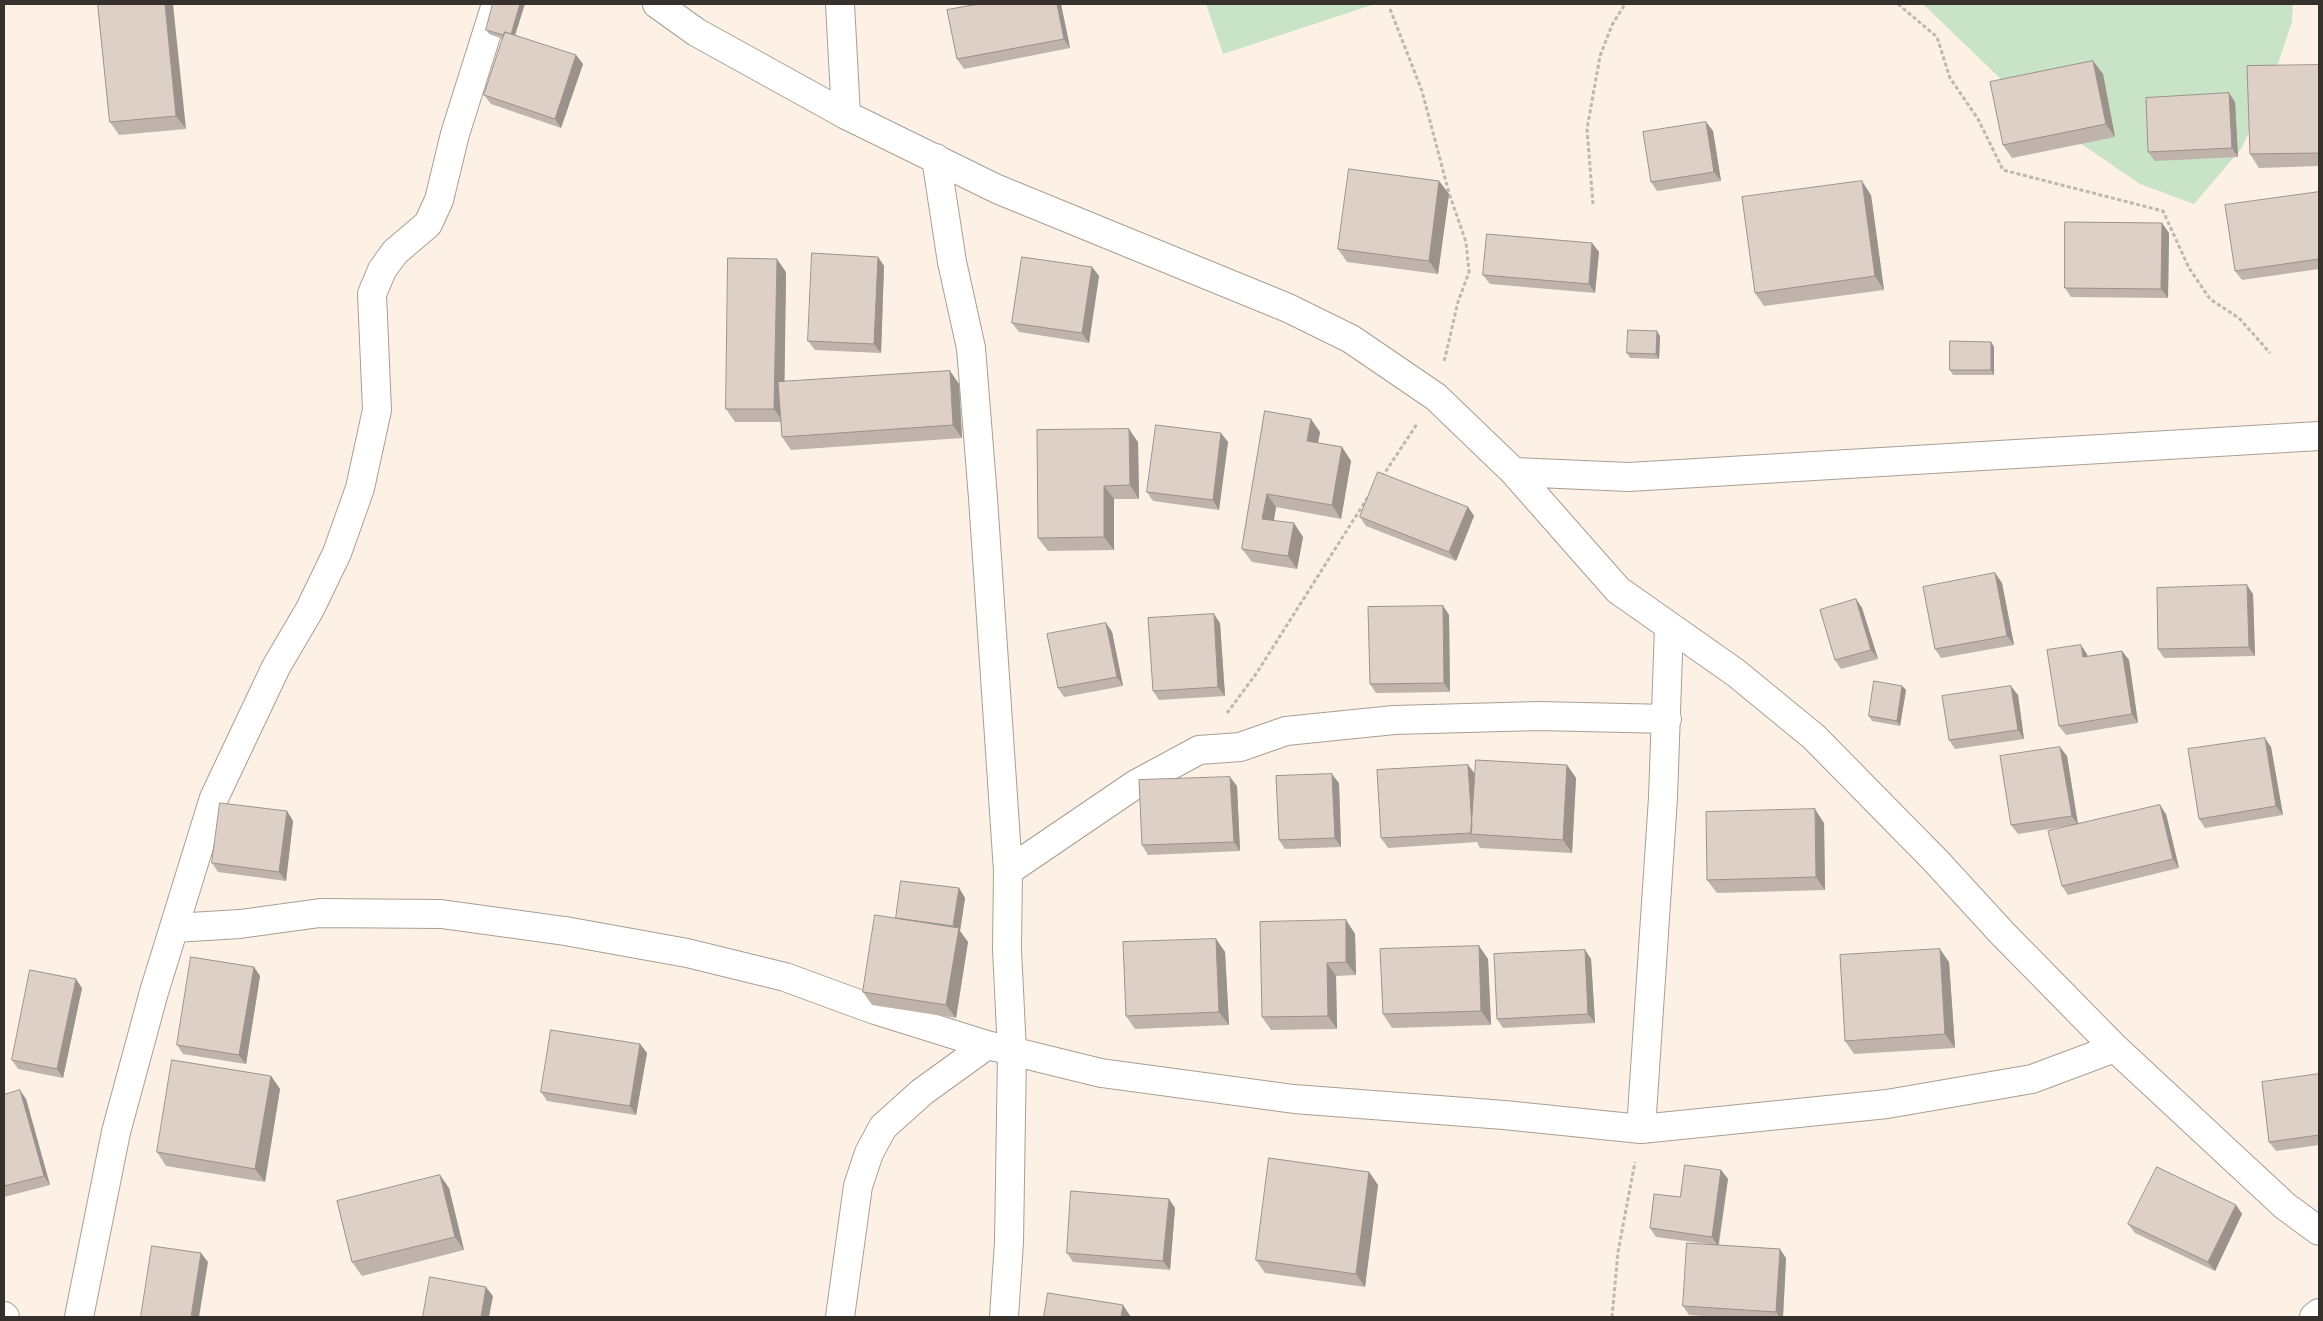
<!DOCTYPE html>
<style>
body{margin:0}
#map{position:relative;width:2323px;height:1321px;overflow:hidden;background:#fdf1e5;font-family:Signika,sans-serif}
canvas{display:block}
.frame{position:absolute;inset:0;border:5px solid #36312d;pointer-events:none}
</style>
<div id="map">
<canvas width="2323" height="1321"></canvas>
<div class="frame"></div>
</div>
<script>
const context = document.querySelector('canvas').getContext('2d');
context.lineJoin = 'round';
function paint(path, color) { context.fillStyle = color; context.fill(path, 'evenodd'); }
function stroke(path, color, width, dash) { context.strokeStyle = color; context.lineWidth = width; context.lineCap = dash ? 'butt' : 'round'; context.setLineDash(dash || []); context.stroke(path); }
const green = new Path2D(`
 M1206,4H1375L1223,54Z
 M1923,4H2293L2292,22L2268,94L2241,149L2194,204L2140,184L2036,113Z`);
const path = new Path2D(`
 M1898,4L1937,37L1950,78L1978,119L2003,170L2163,211L2189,268L2210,299L2239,318L2270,353
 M1390,9L1422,91L1449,193L1466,242L1469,272L1458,302L1444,362
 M1593,204L1587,129L1600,56L1612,25L1625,4
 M1382,477L1417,424
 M1227,713L1256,674L1368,497
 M1612,1317L1618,1252L1635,1162`);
const minor = new Path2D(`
 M657,4L696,32L846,115L997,189L1288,308L1351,339L1436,397L1514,472L1618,590L1736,673L1814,737L1936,861L2002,933L2115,1048L2285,1206L2319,1231
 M840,4L846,115
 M936,158L952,262L971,348L983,498L1008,871L1007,949L1012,1052L1009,1242L1004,1317
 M1514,472L1629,477L2319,436
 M1008,871L1136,784L1199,750L1240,747L1286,731L1394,720L1539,716L1667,719
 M174,928L240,924L320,913L441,914L565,931L687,953L785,977L875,1010L987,1045L1101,1073L1294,1099L1504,1115L1641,1129L1887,1104L2032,1079L2115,1048
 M1641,1129L1663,798L1669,626
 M4,1316L5,1317
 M79,1317L116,1132L154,992L214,798L276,667L310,609L337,553L360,488L377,410L372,294L382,270L395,252L428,224L439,200L455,134L496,4
 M840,1317L858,1186L869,1153L883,1127L922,1092L987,1045
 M2314,1317L2319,1313`);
const wall = new Path2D(`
 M98,4L186,129L119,135L110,122Z
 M979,4H1061L1070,48L964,69L957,59Z
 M486,30L576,55L583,64L561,128L491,104L484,95L503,39L489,34Z
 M2093,61L2103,74L2115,137L2012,158L2003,145Z
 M2319,65V166L2259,168L2250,154Z
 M2229,93L2235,102L2238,157L2155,161L2148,152Z
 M1706,122L1713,131L1721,181L1657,191L1651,182Z
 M1439,181L1449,194L1438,274L1347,262L1338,249Z
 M2319,192V269L2242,280L2235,271Z
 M1871,195L1884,290L1764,306L1755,293Z
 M2162,223L2169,233L2168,298L2071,297L2065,288Z
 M1592,243L1599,252L1595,293L1490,284L1483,275Z
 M878,257L884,266L881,353L815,350L808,341Z
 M1092,267L1099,276L1089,343L1019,332L1012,323Z
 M786,272L784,382L950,371L959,384L962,438L791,450L782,437L781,422H735L726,409Z
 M1660,336L1659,359L1630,358L1627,353Z
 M1991,342L1994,347V375H1953L1950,370Z
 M1265,411L1320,432L1318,443L1342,447L1351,461L1341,519L1276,507L1274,520L1303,537L1297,569L1252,562L1242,549Z
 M1138,442L1139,499H1114V550L1048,551L1038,538Z
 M1228,442L1219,510L1153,501L1147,492Z
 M1468,507L1474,516L1456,561L1366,526L1360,517Z
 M1995,573L2002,583L2014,645L1941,658L1935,649Z
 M2253,594L2255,656L2164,658L2158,649Z
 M1856,599L1862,608L1878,659L1841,669L1835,660Z
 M1443,606L1449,615L1450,692L1376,693L1370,684Z
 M1106,623L1112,632L1123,686L1064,697L1058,688Z
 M1220,623L1225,696L1159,700L1153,691Z
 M2122,651L2129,660L2138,723L2066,735L2059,726L2087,654L2088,657Z
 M1902,686L1906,690L1900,726L1872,721L1869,716Z
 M2018,695L2024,739L1955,749L1949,740Z
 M2271,747L2283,815L2205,828L2199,819Z
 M2067,756L2078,824L2166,814L2179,868L2068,895L2062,886L2074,825L2018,834L2011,825Z
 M1468,765L1475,774L1567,765L1576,778L1572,853L1480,848L1477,842L1388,848L1381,838Z
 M1339,783L1341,847L1285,849L1279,840Z
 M1237,786L1240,851L1148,855L1142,845Z
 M287,811L293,821L286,881L218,872L212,863Z
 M1824,823L1825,890L1717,893L1707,880Z
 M959,888L965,898L960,931L968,942L956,1018L872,1005L863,992L896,918Z
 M1346,920L1355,934L1356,975L1336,976L1337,1029L1271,1030L1262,1017Z
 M1216,939L1225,952L1229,1025L1135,1029L1126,1016Z
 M1479,946L1488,959L1491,1025L1392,1028L1383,1014Z
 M1585,950L1591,959L1595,1023L1503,1028L1497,1019Z
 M1949,962L1955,1048L1854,1054L1845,1041Z
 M254,967L260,976L246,1064L183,1054L177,1045Z
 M82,988L63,1078L18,1069L12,1060Z
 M640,1044L647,1053L636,1115L547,1101L541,1092Z
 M2319,1074V1145L2276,1151L2269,1142Z
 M271,1076L280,1089L265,1182L166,1166L157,1152Z
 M4,1095L26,1099L50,1185L4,1197Z
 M1721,1170L1728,1179L1719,1245L1786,1258L1783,1317H1718L1689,1315L1683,1306L1709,1244L1656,1237L1650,1228L1680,1197Z
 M1369,1172L1378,1185L1365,1287L1265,1273L1256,1260Z
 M449,1188L464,1250L362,1276L352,1262Z
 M2236,1205L2242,1214L2215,1271L2135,1233L2128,1224Z
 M1175,1208L1170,1270L1073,1262L1067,1253Z`);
const shadedWall = new Path2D(`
 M165,4H173L186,129L176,116Z
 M520,4H525L513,42L510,37Z
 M1057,4H1061L1070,48L1064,39Z
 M576,55L583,64L561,128L555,119Z
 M2093,61L2103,74L2115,137L2106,124Z
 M2229,93L2235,102L2238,157L2232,148Z
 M1706,122L1713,131L1721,181L1714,172Z
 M1439,181L1449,194L1438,274L1429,261Z
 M1862,181L1871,195L1884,290L1875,276Z
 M2162,223L2169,233L2168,298L2161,289Z
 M1592,243L1599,252L1595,293L1589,284Z
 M878,257L884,266L881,353L874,344Z
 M777,259L786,272L784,422L774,409Z
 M1092,267L1099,276L1089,343L1082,333Z
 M1657,331L1660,336L1659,359L1656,354Z
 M1991,342L1994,347V375L1991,370Z
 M950,371L959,384L962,438L953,425Z
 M1311,419L1320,432L1316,454L1307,441Z
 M1129,429L1138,442L1139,499L1130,485Z
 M1221,433L1228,442L1219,510L1213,500Z
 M1342,447L1351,461L1341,519L1332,505Z
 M1104,486L1114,499V550L1104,537Z
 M1267,494L1276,507L1272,532L1262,519Z
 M1468,507L1474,516L1456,561L1449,552Z
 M1294,523L1303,537L1297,569L1288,556Z
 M1995,573L2002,583L2014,645L2007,636Z
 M2247,585L2253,594L2255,656L2249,647Z
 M1856,599L1862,608L1878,659L1871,650Z
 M1443,606L1449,615L1450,692L1444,683Z
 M1214,614L1220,623L1225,696L1218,687Z
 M1106,623L1112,632L1123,686L1117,677Z
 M2081,645L2087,654L2089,667L2083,657Z
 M2122,651L2129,660L2138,723L2132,714Z
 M1902,686L1906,690L1900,726L1897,721Z
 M2011,686L2018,695L2024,739L2018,730Z
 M2265,738L2271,747L2283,815L2276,806Z
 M2060,747L2067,756L2078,825L2072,816Z
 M1468,765L1475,774L1472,833Z
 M1567,765L1576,778L1572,853L1563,840Z
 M1332,774L1339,783L1341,847L1335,838Z
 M1230,777L1237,786L1240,851L1234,842Z
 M2160,805L2166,814L2179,868L2173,859Z
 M1815,809L1824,823L1825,890L1816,877Z
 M287,811L293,821L286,881L279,872Z
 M959,888L965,898L960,931L968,942L956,1018L946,1005L958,932L953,926Z
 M1346,920L1355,934L1356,975L1346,962Z
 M1216,939L1225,952L1229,1025L1219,1012Z
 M1479,946L1488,959L1491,1025L1481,1011Z
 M1940,949L1949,962L1955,1048L1945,1034Z
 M1585,950L1591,959L1595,1023L1588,1014Z
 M1327,963L1336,976L1337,1029L1328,1016Z
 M254,967L260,976L246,1064L239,1055Z
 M76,979L82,988L63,1078L57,1069Z
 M640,1044L647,1053L636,1115L630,1106Z
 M271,1076L280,1089L265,1182L255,1169Z
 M20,1090L26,1099L50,1185L44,1176Z
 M1721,1170L1728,1179L1718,1246L1712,1237Z
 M1369,1172L1378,1185L1365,1287L1356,1274Z
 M440,1175L449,1188L464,1250L455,1237Z
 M1169,1199L1175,1208L1170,1270L1163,1261Z
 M2236,1205L2242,1214L2215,1271L2208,1262Z
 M1780,1249L1786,1258L1783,1317H1780L1776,1312Z
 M201,1253L208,1262L199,1317H191Z
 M486,1287L493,1296L489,1317H481Z
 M1123,1305L1131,1317H1121Z`);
const building = new Path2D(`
 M98,4H165L176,116L110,122Z
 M493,4H520L511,34L505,32L504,35L486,30Z
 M979,4H1057L1064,39L957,59L947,10Z
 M505,32L576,55L555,119L484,95Z
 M2093,61L2106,124L2003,145L1990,82Z
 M2319,65V153L2250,154L2247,66Z
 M2229,93L2232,148L2148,152L2146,98Z
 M1706,122L1714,172L1651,182L1643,132Z
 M1349,169L1439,181L1429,261L1338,249Z
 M1862,181L1875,276L1755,293L1742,197Z
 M2319,192V259L2235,271L2225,205Z
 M2065,222L2162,223L2161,289L2065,288Z
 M1487,234L1592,243L1589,284L1483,275Z
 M812,253L878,257L874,344L808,341Z
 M1022,257L1092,267L1082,333L1012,323Z
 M728,258L777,259L774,409H726Z
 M1628,330L1657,331L1656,354L1627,353Z
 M1950,341L1991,342V370H1950Z
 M950,371L953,425L782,437L778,382Z
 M1265,411L1311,419L1307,441L1342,447L1332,505L1267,494L1262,519L1294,523L1288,556L1242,549Z
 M1156,425L1221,433L1213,500L1147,492Z
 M1129,429L1130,485L1104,486V537L1038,538L1037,430Z
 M1378,472L1468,507L1449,552L1360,517Z
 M1995,573L2007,636L1935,649L1923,587Z
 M2247,585L2249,647L2158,649L2157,588Z
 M1856,599L1871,650L1835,660L1820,610Z
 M1443,606L1444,683L1370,684L1368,607Z
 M1214,614L1218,687L1153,691L1148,618Z
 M1106,623L1117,677L1058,688L1047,634Z
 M2081,645L2083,657L2122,651L2132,714L2059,726L2047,650Z
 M1874,681L1902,686L1897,721L1869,716Z
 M2011,686L2018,730L1949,740L1942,696Z
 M2265,738L2276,806L2199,819L2188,749Z
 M2060,747L2072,816L2011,825L2000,756Z
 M1476,760L1567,765L1563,840L1471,834Z
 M1468,765L1472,826L1471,833L1381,838L1377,770Z
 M1332,774L1335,838L1279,840L1276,776Z
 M1230,777L1234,842L1142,845L1139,780Z
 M220,803L287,811L279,872L212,863Z
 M2160,805L2173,859L2062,886L2048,831Z
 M1815,809L1816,877L1707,880L1706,812Z
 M901,881L959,888L953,926L896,918Z
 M875,915L959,928L946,1005L863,992Z
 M1346,920V962L1327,963L1328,1016L1262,1017L1260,922Z
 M1216,939L1219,1012L1126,1016L1123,942Z
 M1479,946L1481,1011L1383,1014L1380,949Z
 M1940,949L1945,1034L1845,1041L1840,955Z
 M1585,950L1588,1014L1497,1019L1494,954Z
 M191,957L254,967L239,1055L177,1045Z
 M30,970L76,979L57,1069L12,1060Z
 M551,1030L640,1044L630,1106L541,1092Z
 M172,1060L271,1076L255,1169L157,1152Z
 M2319,1074V1135L2269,1142L2262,1082Z
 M20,1090L44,1176L4,1186V1095Z
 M1269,1158L1369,1172L1356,1274L1256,1260Z
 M1685,1165L1721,1170L1712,1237L1650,1228L1654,1194L1680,1197Z
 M2157,1167L2236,1205L2208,1262L2128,1224Z
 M440,1175L455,1237L352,1262L337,1201Z
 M1071,1191L1169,1199L1163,1261L1067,1253Z
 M1687,1243L1780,1249L1776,1312L1683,1306Z
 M152,1246L201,1253L191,1317H141Z
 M430,1277L486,1287L481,1317H423Z
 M1048,1293L1123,1305L1121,1317H1044Z`);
paint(green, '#c8e3c5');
stroke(minor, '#aa9e94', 30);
stroke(path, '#c0b7ad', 3, [4, 2.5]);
stroke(minor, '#fff', 28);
paint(wall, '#bfb3ab');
paint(shadedWall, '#9b928b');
paint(building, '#ded0c7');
stroke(building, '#9b928b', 1);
</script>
